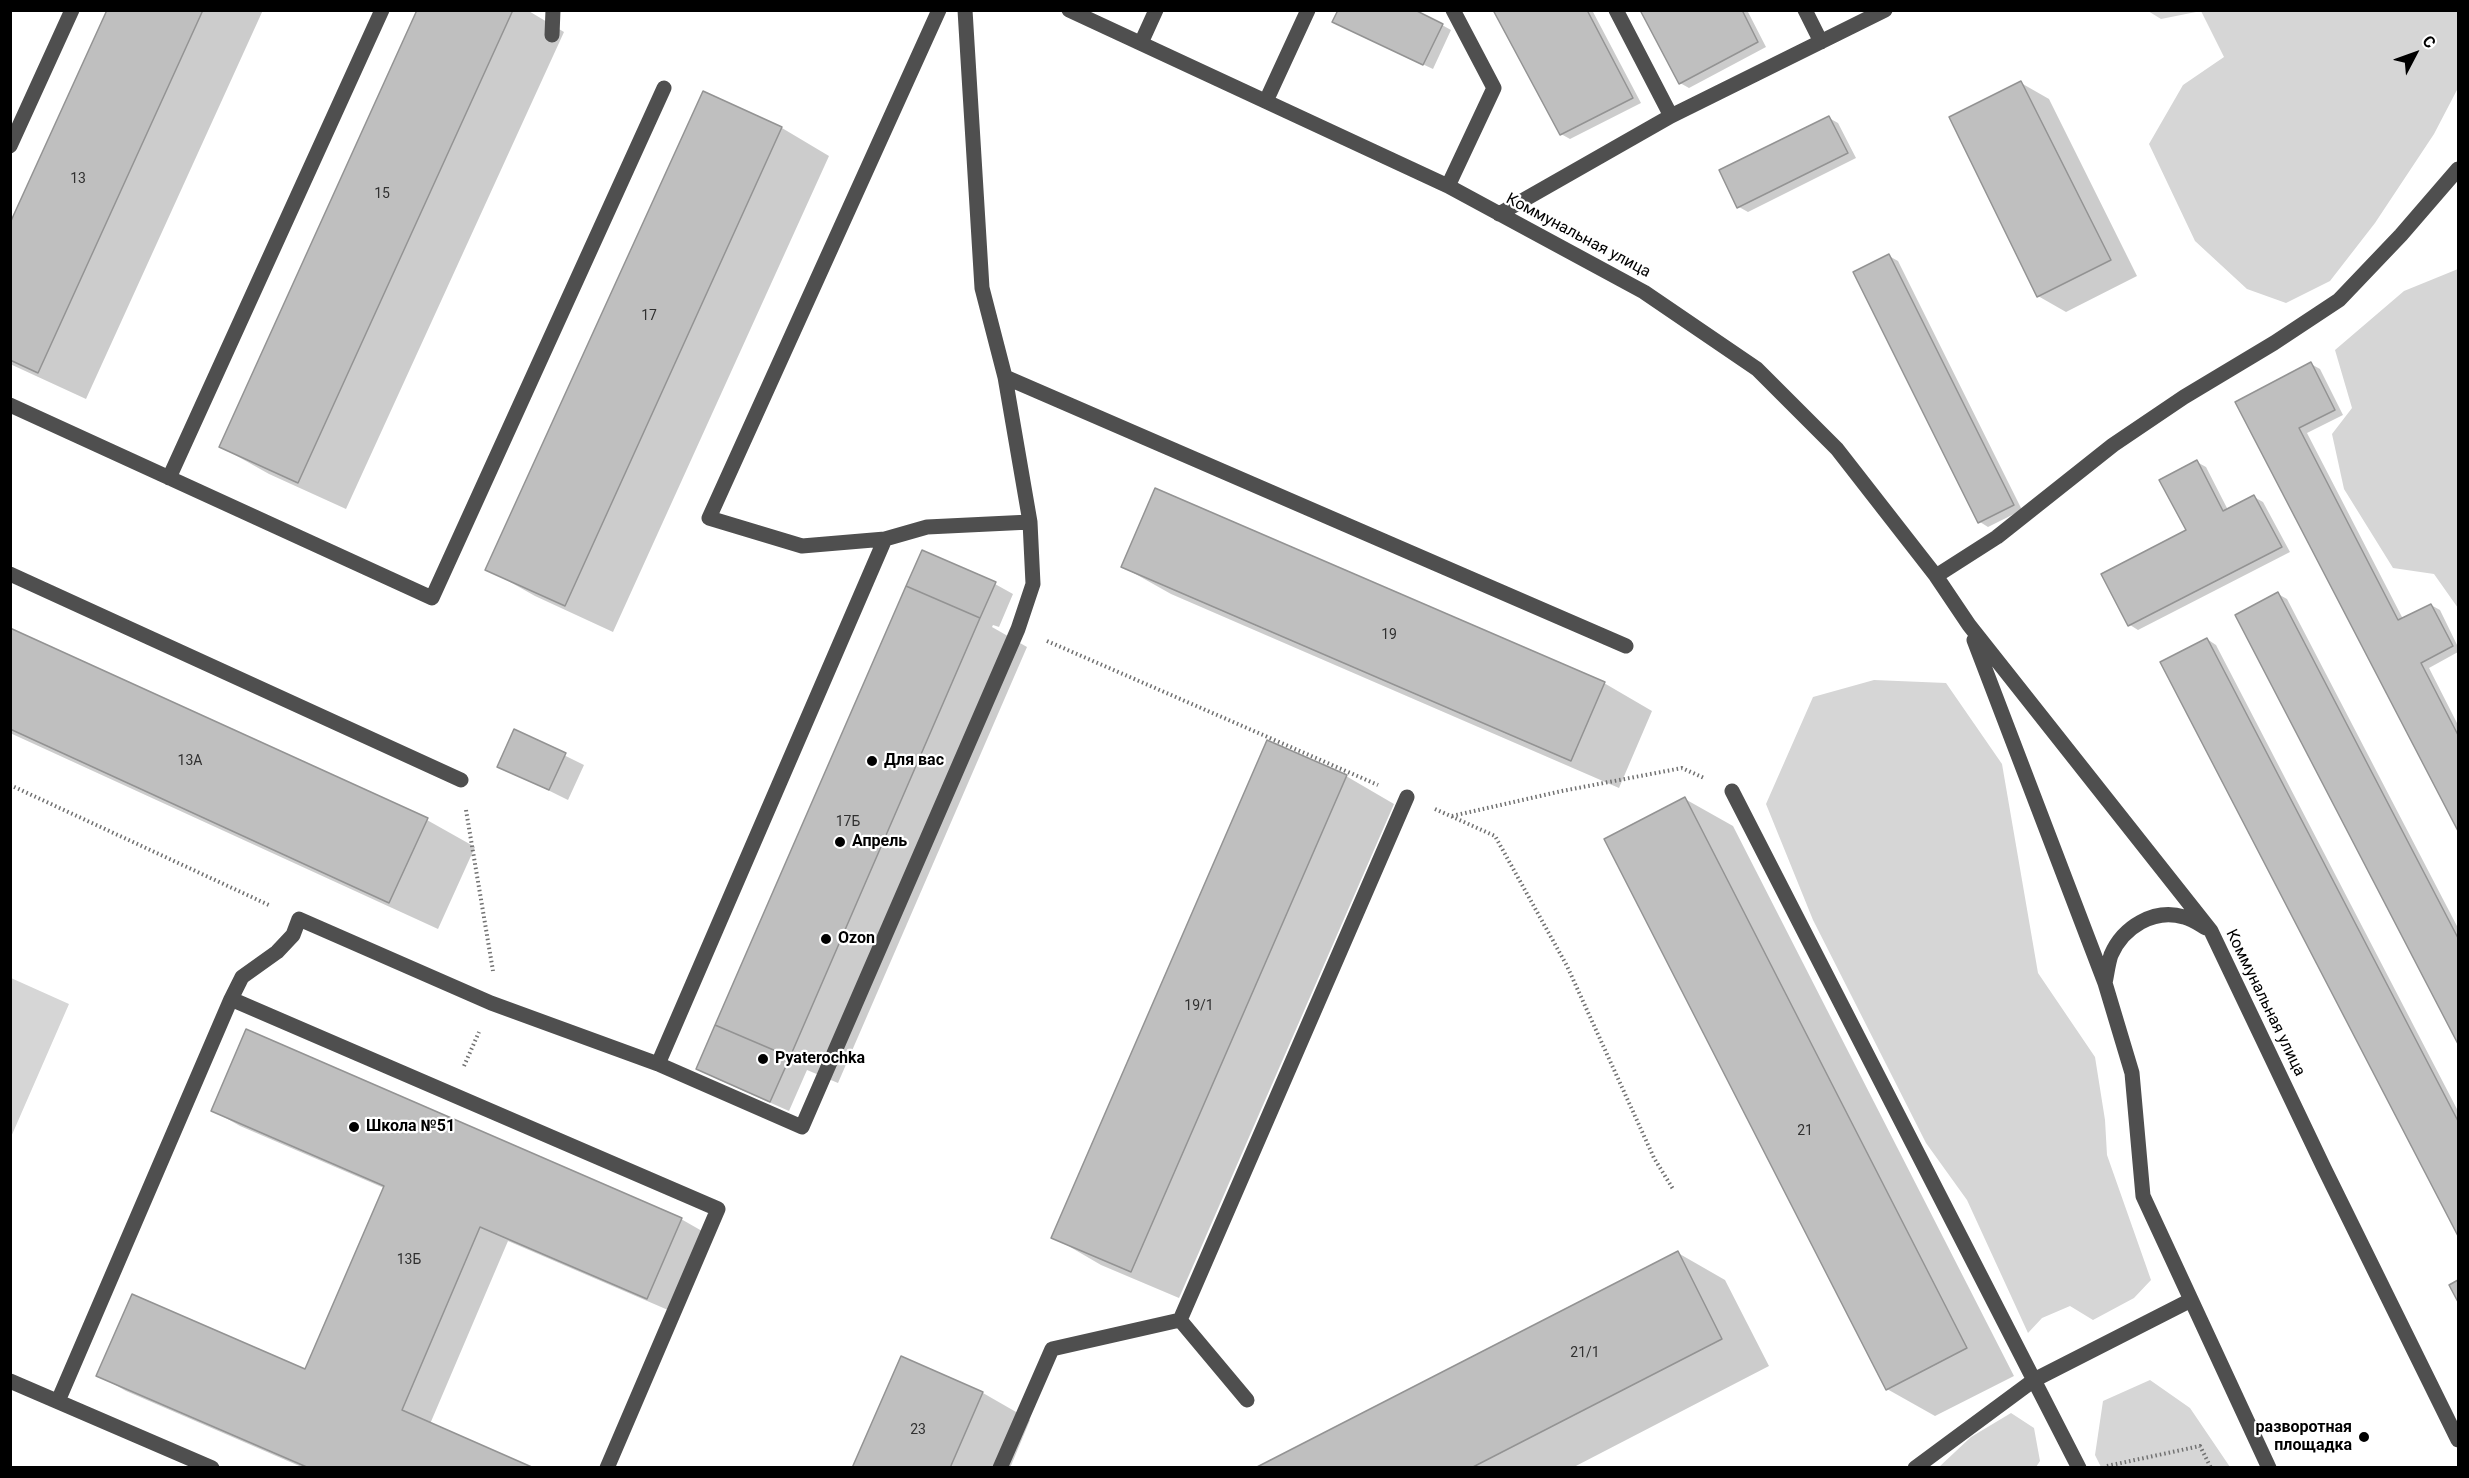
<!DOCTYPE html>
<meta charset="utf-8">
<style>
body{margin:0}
#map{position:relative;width:2469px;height:1478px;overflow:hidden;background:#fff;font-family:Roboto,sans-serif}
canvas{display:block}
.frame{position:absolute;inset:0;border:12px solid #000;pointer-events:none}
.north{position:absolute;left:2385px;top:24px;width:60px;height:60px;-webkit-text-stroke:4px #fff;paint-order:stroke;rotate:49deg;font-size:16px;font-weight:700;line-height:24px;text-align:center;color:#000}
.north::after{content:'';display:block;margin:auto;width:21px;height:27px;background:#000;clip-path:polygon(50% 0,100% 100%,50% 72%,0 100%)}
</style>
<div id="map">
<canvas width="2469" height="1478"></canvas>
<div class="frame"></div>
<div class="north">С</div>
</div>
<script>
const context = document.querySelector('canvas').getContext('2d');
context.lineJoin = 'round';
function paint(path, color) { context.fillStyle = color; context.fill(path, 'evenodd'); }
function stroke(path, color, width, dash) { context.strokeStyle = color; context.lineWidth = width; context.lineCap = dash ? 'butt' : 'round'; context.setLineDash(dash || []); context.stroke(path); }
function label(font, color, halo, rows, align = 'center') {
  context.font = font + ' Roboto,sans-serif'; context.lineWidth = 4.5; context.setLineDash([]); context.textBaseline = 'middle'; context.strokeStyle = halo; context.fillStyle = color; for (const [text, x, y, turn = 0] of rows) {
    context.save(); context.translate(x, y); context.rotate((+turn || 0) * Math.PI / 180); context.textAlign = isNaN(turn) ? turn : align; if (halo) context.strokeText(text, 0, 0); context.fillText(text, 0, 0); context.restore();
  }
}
const green = new Path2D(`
 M2148,11H2458V88L2434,134L2375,223L2330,281L2286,303L2247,289L2195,241L2149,144L2183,85L2224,57L2201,11L2161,19Z
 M2458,269V614V608L2434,574L2393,568L2344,489L2332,434L2352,408L2335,350L2404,291Z
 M1874,680L1946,683L2002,764L2038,973L2095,1057L2105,1120L2107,1155L2151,1280L2134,1298L2093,1320L2070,1306L2042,1318L2028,1333L1967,1200L1926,1143L1813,920L1766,804L1813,697Z
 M11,978L69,1004L11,1137Z
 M2150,1380L2190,1408L2230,1467H2101L2095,1455L2103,1401Z
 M2011,1413L2034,1428L2040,1461L2036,1467H1939L1971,1437Z`);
const shadow = new Path2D(`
 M109,10H263L86,399L10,364V227Z
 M419,10H527L564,32L346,509L269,474L221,447Z
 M1495,10H1592L1641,103L1570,139L1561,134Z
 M1641,10H1747L1766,47L1689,88L1680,83Z
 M1442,25L1451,30L1433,69L1343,27Z
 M2021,83L2049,99L2137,276L2066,312L2038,296Z
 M704,93L782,128L829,156L613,632L535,596L487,569Z
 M1829,118L1838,123L1856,158L1748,212L1739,207Z
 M1889,256L1898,261L2022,510L1988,527L1980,522Z
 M2311,364L2320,369L2343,415L2307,433L2403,619L2431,605L2440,610L2458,647V652L2429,668L2458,725V827L2237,403Z
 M2197,462L2206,467L2228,510L2254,497L2263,502L2290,552L2138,630L2130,625L2188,531Z
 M1123,567L1604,683L1652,711L1619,788L1171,594Z
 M995,584L1013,594L999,627L993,625L992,627L1027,647L838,1083L807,1070L789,1111L717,1079L698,1069Z
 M2278,594L2287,599L2458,928V1040L2237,616Z
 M10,629L427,820L475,847L438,929L10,733Z
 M2207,639L2216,645L2458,1111V1233L2162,663Z
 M515,731L584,765L568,800L499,766Z
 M1346,776L1394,804L1179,1298L1101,1265L1053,1237Z
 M1685,799L1733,826L2014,1376L1935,1416L1887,1389Z
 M212,1110L681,1219L709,1235L675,1313L508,1241L430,1424L531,1468H304L126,1391L98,1375L306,1371L384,1188L240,1126Z
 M1678,1253L1725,1280L1769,1366L1572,1468H1258Z
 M983,1393L1030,1420L1010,1468H854Z`);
const building = new Path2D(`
 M107,10H203L38,373L10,360V223Z
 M417,10H513L298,483L219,447Z
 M1338,10H1415L1443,24L1423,65L1332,22Z
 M1493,10H1587L1633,98L1560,135Z
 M1640,10H1742L1758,42L1679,84Z
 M2021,81L2111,260L2037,297L1949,117Z
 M703,91L782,127L565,606L485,570Z
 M1829,116L1848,153L1737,208L1719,170Z
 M1889,254L2014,505L1978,523L1853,272Z
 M2311,362L2335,410L2299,428L2398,620L2431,604L2453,646L2421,663L2458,735V831L2235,402Z
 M2197,460L2223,511L2254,495L2282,547L2128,626L2101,574L2186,530L2159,480Z
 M1155,488L1605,682L1571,761L1121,567Z
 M922,550L996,582L980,618L906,586Z
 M906,586L980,618L790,1057L715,1025Z
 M2278,592L2458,938V1044L2235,615Z
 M10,628L428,818L389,903L10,729Z
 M2207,638L2458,1121V1236L2160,662Z
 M514,729L566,753L549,790L497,767Z
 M1267,740L1347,775L1131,1272L1051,1238Z
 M1685,797L1967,1348L1886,1390L1604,839Z
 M715,1025L790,1057L770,1102L696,1069Z
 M246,1029L682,1218L647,1299L480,1227L402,1410L534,1468H309L96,1376L132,1294L305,1369L384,1186L211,1111Z
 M1678,1251L1722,1339L1471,1468H1255Z
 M2458,1280V1302L2449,1285Z
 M901,1356L983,1392L950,1468H852Z`);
const path = new Path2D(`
 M1047,641L1378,785
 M10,785L271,906
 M1435,809L1495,836L1567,966L1654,1158L1673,1189
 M466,810L493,971
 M1452,816L1562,791L1682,768L1704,778
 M464,1066L479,1032
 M2107,1466L2200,1446L2211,1468`);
const minor = new Path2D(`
 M939,10L709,518L802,546L885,539L927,527L1030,522
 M1069,10L1448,186L1644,292L1757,369L1837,449L1936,576L1969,625L2211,931L2324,1168L2458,1440
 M1616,10L1671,116
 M1805,10L1821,42
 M552,35L553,10
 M1141,43L1156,10
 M1266,101L1308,10
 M10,146L72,10
 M1448,186L1494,88L1453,10
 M1499,214L1671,116L1885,10
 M1005,377L1626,646
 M10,405L432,598L664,88
 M169,478L382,10
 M885,539L658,1064L802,1127L1018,629L1033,584L1030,522L1005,377L982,288L965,10
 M10,574L461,780
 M1936,576L1997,537L2113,445L2184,397L2274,343L2339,300L2401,235L2458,169
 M1974,640L2105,983L2132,1073L2143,1196L2269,1468
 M1732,791L2079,1468
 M2105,983C2107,974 2108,964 2111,955C2123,927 2154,908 2184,917C2192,919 2199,924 2206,928
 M231,999L242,977L277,952L293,935L299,919L491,1003L658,1064
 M1180,1320L1407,797
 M10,1381L212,1468
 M58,1401L231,999L718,1209L607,1468
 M1000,1468L1052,1349L1180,1320L1247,1400
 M1915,1468L2034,1380L2191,1300`);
const markers = [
 [872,761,6,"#000"],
 [840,842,6,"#000"],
 [826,939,6,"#000"],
 [763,1059,6,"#000"],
 [354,1127,6,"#000"],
 [2364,1437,6,"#000"]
];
const numberNames = [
 ["13",78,179],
 ["15",382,194],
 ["17",649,316],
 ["19",1389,635],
 ["13А",190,761],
 ["17Б",848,822],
 ["19/1",1199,1006],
 ["21",1805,1131],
 ["13Б",409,1260],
 ["21/1",1585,1353],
 ["23",918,1430]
];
const streetNames = [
 ["Коммунальная улица",1578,236,28],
 ["Коммунальная улица",2265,1003,64]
];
const poiNames = [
 ["Для вас",884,761],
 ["Апрель",852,842],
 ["Ozon",838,939],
 ["Pyaterochka",775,1059],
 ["Школа №51",366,1127],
 ["разворотная",2352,1428,"right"],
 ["площадка",2352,1446,"right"]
];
paint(green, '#d6d6d6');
paint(shadow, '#0003');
paint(building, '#bfbfbf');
stroke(building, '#939393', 1.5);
stroke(path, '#717171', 4, [1.5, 3]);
stroke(minor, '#4f4f4f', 15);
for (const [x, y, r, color] of markers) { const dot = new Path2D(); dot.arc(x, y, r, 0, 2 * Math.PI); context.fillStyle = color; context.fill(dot); stroke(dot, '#fff', 2); }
label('14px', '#303030', null, numberNames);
label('16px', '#000', '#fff', streetNames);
label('bold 16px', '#000', '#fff', poiNames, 'left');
</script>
